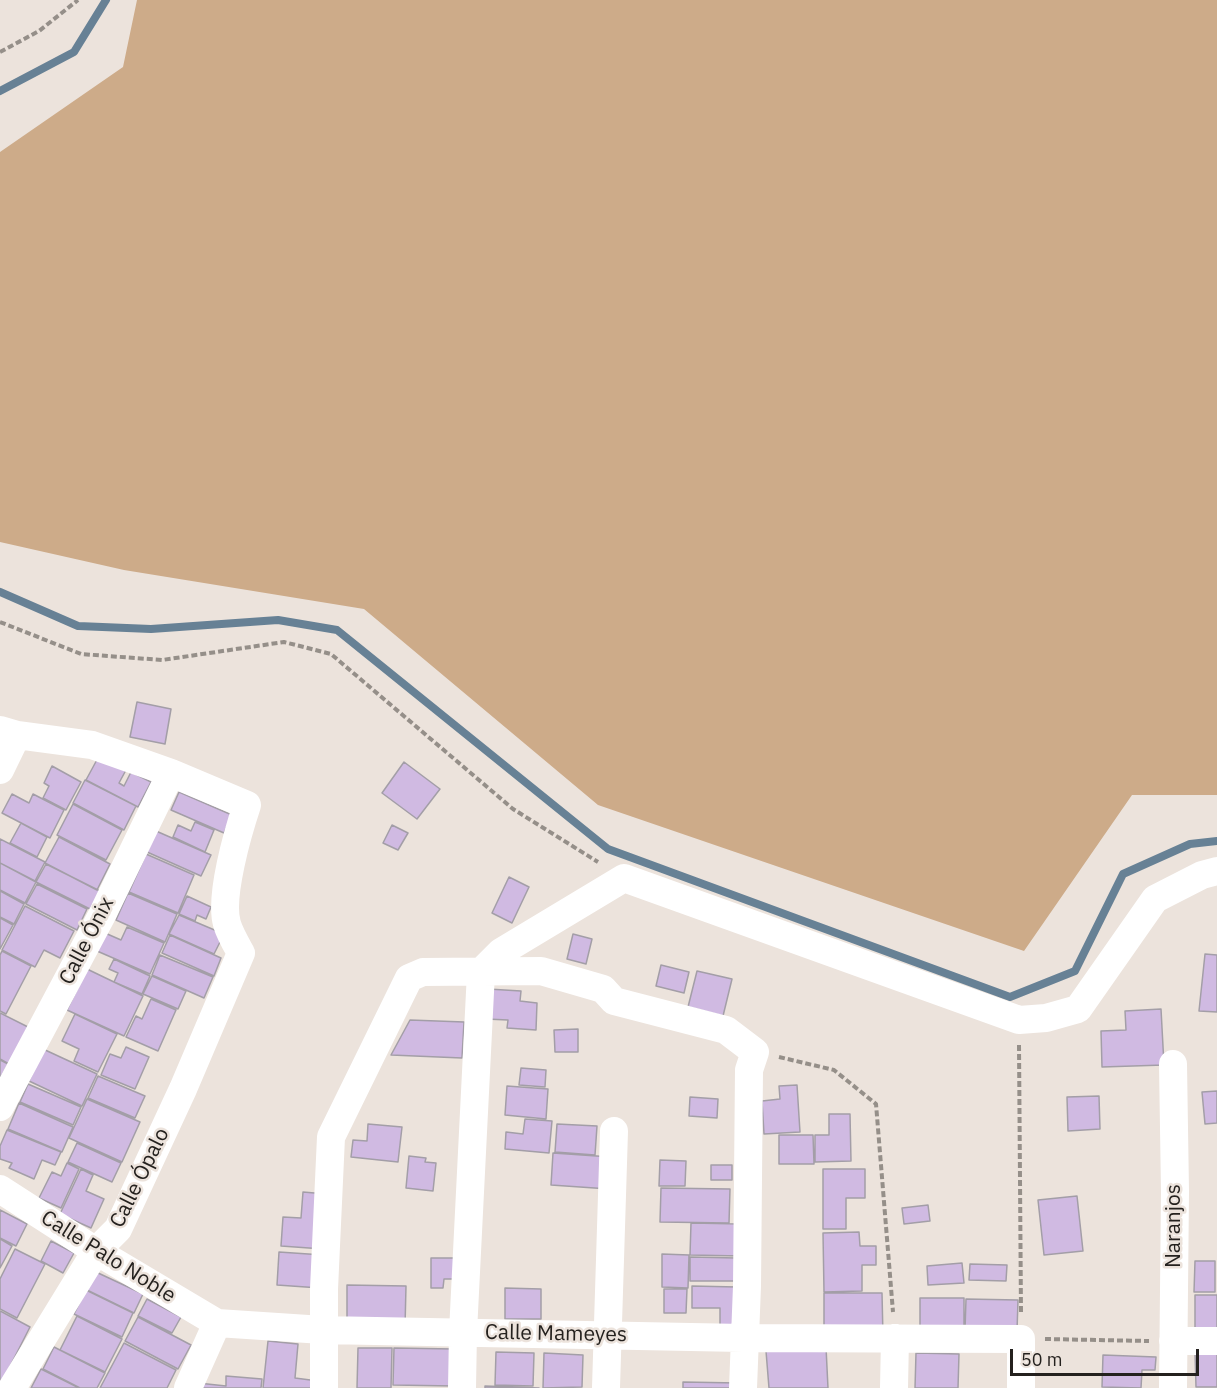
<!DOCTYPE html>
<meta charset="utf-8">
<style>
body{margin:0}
#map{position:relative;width:1217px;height:1388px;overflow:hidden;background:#ece3dc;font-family:"IBM Plex Sans",sans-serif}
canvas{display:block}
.scale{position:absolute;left:1010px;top:1349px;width:189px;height:27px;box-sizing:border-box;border:3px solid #24211e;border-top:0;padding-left:8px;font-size:18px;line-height:21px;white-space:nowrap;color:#24211e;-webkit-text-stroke:4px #ece3dc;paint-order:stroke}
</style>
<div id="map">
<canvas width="1217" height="1388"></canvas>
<div class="scale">50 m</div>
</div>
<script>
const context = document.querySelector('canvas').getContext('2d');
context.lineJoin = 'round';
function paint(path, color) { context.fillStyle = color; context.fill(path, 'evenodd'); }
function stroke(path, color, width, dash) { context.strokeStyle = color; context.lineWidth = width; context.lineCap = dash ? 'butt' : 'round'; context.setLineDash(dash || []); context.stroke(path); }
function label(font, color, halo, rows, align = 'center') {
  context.font = font + ' "IBM Plex Sans",sans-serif'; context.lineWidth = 5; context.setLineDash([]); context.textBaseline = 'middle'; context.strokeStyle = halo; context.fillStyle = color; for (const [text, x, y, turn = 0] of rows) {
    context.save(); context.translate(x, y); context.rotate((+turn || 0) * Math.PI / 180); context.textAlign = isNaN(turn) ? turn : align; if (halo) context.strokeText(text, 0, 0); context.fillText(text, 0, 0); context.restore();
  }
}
const forest = new Path2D(`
 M137,0H1217V795H1132L1024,951L598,805L364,609L124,570L0,542V152L123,67Z`);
const stream = new Path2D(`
 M0,91L74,52L106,0
 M0,592L78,626L151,629L278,620L337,630L608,849L1010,997L1075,971L1123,874L1190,844L1217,841`);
const building = new Path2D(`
 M137,702L171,709L165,744L130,737Z
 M99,756L126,770L119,783L124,786L131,772L151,782L138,807L86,780Z
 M404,762L440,789L417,819L382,793Z
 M52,766L81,782L66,810L43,798L49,786L44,783Z
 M85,780L136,806L124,830L73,803Z
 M179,792L232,815L224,833L171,810Z
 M12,794L29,803L33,794L64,810L50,838L2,813Z
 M73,804L122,830L106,860L57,835Z
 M195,822L214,830L205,852L173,837L178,825L191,831Z
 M21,823L47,837L37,857L10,843Z
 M392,825L408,833L398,850L383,843Z
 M156,831L211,855L201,876L147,852Z
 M59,837L110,864L97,890L45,863Z
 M0,839L45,862L35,881L0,863Z
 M146,854L194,875L178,913L129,892Z
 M0,863L36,882L25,903L0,890Z
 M46,864L100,891L90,909L36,882Z
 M509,877L529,887L512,923L492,913Z
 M37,884L87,909L77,930L26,904Z
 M0,891L24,904L14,924L0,917Z
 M128,893L177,914L165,942L116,920Z
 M187,896L211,907L206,919L197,915L195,921L179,914Z
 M25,906L74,931L60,958L44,950L35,967L2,950Z
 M179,915L224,934L214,954L169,934Z
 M0,918L13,925L0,949Z
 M127,927L164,943L150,974L97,951L105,933L121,940Z
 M573,934L592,939L586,964L567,959Z
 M170,935L221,958L214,976L162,953Z
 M2,951L31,966L6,1014L0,1011V955Z
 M1205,954L1217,955V1012L1199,1011Z
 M160,955L213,977L204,998L152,975Z
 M114,959L150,976L142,994L114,982L118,973L109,969Z
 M661,965L689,972L684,993L656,986Z
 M87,969L143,996L124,1036L67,1010Z
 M697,971L732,979L723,1016L688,1007Z
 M152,976L186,991L178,1009L143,994Z
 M488,989L521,991L520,1001L537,1003L536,1030L507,1028L508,1020L486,1019Z
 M151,999L176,1010L158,1051L126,1037L136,1016L142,1019Z
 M1161,1009L1164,1065L1102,1067L1101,1031L1126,1030L1125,1011Z
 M0,1013L28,1027L9,1064L0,1059Z
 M75,1014L117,1034L98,1072L74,1061L79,1049L62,1041Z
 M410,1020L464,1022L462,1058L391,1055Z
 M578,1029V1052H555L554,1030Z
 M126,1047L149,1057L135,1089L101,1075L110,1054L121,1058Z
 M43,1049L97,1074L82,1106L29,1081Z
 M0,1060L8,1064L0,1079Z
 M521,1068L546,1070L545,1087L519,1085Z
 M98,1076L145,1096L135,1118L88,1098Z
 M28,1084L81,1107L73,1125L20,1102Z
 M797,1085L800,1132L764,1134L762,1101L780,1099L779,1086Z
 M507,1086L548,1089L546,1119L505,1115Z
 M1217,1091V1123L1205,1124L1202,1092Z
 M1099,1096L1100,1129L1068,1131L1067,1097Z
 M690,1097L718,1099L717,1118L689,1116Z
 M87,1099L140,1122L122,1162L69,1138Z
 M19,1103L73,1127L62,1152L8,1129Z
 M829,1114H850L851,1161L815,1162V1135H829Z
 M525,1119L552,1121L549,1153L505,1149L506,1132L523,1134Z
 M368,1124L402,1127L398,1162L351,1157L353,1140L367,1141Z
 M557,1124L597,1126L595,1155L555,1152Z
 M7,1130L61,1152L55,1165L42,1160L34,1179L9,1168L12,1163L0,1159V1146Z
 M779,1135H813L814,1164H779Z
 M77,1143L121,1163L112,1182L68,1162Z
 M553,1153L611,1157L609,1189L551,1185Z
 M409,1156L426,1158L425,1162L436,1163L433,1191L406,1188Z
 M660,1160L686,1161L685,1186H659Z
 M67,1163L79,1169L61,1208L39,1198L52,1172L61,1176Z
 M711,1165H732V1180H711Z
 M81,1169L93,1175L86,1191L104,1199L91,1228L60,1214Z
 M823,1169H865V1198H846V1229H823Z
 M661,1188L730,1189L729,1223L660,1222Z
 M303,1192L326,1194L323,1249L281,1246L283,1217L301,1218Z
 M1077,1196L1083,1251L1044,1255L1038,1200Z
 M928,1205L930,1221L904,1224L902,1208Z
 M0,1210L27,1224L16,1246L0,1238Z
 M691,1223L742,1224L741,1256L690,1255Z
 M859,1232L860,1246H876V1265H862V1291L824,1292L823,1233Z
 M0,1239L12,1246L0,1268Z
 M51,1241L74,1253L63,1273L41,1261Z
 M15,1249L45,1264L17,1318L0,1309V1279Z
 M279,1252L323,1255L320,1288L277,1285Z
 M662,1254L689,1255L688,1288L662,1287Z
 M690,1257L737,1258V1281H690Z
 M431,1258H457L456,1279H444L443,1288H431Z
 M1195,1261H1215V1292H1194Z
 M962,1263L964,1283L928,1285L927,1266Z
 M970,1264L1007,1265L1006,1281L969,1280Z
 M96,1272L143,1294L134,1313L87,1290Z
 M347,1285L406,1286L405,1327L347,1326Z
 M692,1286L737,1287V1325H720V1308H692Z
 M505,1288L541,1289V1319H505Z
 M664,1289H687L686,1313H664Z
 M86,1290L133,1313L122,1337L74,1314Z
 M824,1293H882L883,1337L824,1333Z
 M1195,1295H1217V1334H1195Z
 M920,1298H964V1332H920Z
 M147,1299L181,1317L172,1333L138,1316Z
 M966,1299L1018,1300L1017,1331L965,1330Z
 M0,1311L30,1327L1,1384L0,1383Z
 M77,1316L122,1339L105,1372L60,1350Z
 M138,1317L191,1345L178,1369L125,1341Z
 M268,1341L298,1344L295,1378L318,1381L317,1388H263Z
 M124,1343L176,1370L167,1388H100Z
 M54,1347L105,1373L97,1388H80L43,1369Z
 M826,1347L828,1388H769L766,1351Z
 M358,1348H392L391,1388H357Z
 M394,1348L454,1349V1386L393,1385Z
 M496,1352L534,1353L533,1386L495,1385Z
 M1195,1352H1217V1387H1196Z
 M544,1353L583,1355L582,1387L543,1388Z
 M916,1353L959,1354L958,1388H915Z
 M1103,1355L1156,1357L1155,1370H1142L1141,1388L1102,1387Z
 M41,1369L79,1388H31Z
 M226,1376L262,1379L261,1388H198V1383L226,1386Z
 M683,1382L738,1383L737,1388H683Z
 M485,1386L539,1388H485Z`);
const path = new Path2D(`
 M0,52L39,31L78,0
 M0,622L81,654L162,660L284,642L331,654L513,809L598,862
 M1019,1045L1021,1313
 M779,1057L834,1070L876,1104L893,1312
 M1045,1339L1149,1341`);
const street = new Path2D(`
 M0,730L17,735L92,745L171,773L247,805C238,832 219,897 227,924C230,934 236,944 241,953L183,1089L118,1229L96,1251L12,1388
 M0,770L17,735
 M0,1107L102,915L171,773
 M0,1189L96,1251L217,1323L323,1330L743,1338L1021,1339V1388
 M1173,1341H1217
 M188,1388L217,1323
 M324,1388V1289L331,1137L409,978L423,972L541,971L603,989L614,1001L726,1030L755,1052L749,1070L747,1286L743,1388
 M462,1388L463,1332L481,972L501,952L624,878L1019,1020L1046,1018L1078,1009L1155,899L1202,875L1217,871
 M606,1388L614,1131
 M894,1388L895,1338
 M1173,1388L1175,1192L1173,1064`);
const streetNames = [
 ["Calle Ónix",87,941,-63],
 ["Calle Ópalo",140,1178,-64],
 ["Naranjos",1174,1226,-90],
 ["Calle Palo Noble",108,1257,32],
 ["Calle Mameyes",556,1334,1]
];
paint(forest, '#cdab89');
stroke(stream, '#678195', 8);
paint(building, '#d0bae2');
stroke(building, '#a39ea7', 1.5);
stroke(path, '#958f89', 4, [6, 3]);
stroke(street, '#fff', 28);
label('21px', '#24211e', '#ece3dc', streetNames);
</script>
